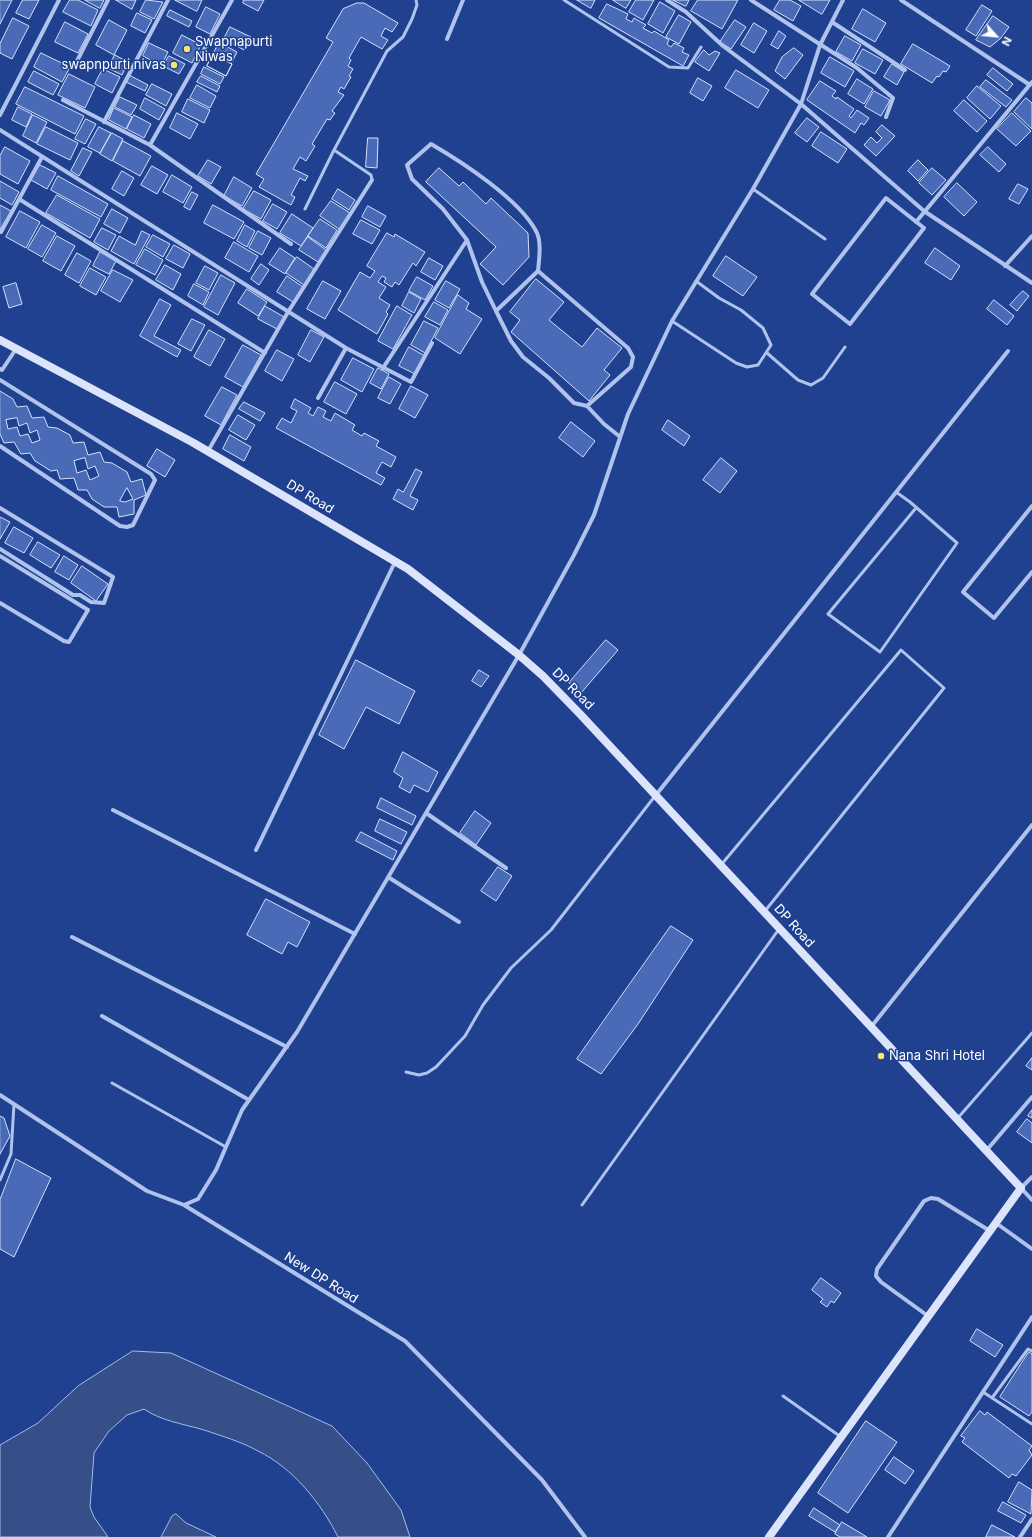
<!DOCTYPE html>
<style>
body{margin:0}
#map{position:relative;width:1032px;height:1537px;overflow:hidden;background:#1f4190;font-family:Inter,sans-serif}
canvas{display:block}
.north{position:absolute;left:976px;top:16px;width:40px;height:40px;-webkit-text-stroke:3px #1f4190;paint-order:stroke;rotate:117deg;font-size:11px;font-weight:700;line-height:16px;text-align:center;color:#fff}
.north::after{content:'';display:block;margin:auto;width:14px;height:18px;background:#fff;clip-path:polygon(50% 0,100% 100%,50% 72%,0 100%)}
</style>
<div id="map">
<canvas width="1032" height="1537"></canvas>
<div class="north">N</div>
</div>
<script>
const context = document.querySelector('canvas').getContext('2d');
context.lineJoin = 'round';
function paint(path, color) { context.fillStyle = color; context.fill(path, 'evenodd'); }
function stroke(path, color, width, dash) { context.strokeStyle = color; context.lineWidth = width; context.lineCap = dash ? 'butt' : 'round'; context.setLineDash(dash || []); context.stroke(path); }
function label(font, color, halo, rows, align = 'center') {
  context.font = font + ' Inter,sans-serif'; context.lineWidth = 3; context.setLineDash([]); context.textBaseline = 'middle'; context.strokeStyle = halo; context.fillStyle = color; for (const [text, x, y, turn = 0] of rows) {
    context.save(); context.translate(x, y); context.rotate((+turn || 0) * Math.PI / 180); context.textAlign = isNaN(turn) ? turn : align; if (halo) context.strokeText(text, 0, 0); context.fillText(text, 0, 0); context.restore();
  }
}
const water = new Path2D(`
 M133,1351L171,1353L332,1426L367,1463L401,1510L410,1537H338C321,1503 293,1468 258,1451C242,1442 222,1436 204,1430C184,1424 161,1421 144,1409L127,1415L109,1431L94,1453L90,1507L94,1517L108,1537H0V1445L38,1423L78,1386Z
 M176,1514L186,1523L216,1537H161L172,1516Z`);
const building = new Path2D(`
 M0,0H12L0,24Z
 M23,0H39L29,19L16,13Z
 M70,0H78L98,10L91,26L63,12Z
 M85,0H104L100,8Z
 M116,0H136L132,9Z
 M146,0L163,2L154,19L140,12Z
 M175,0H202L197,11Z
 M244,0H264L258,11L243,3Z
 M577,0H595L591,8Z
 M613,0H631L626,8Z
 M636,0H654L643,20L629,12Z
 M673,0H689L686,6Z
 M698,0H738L722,29L691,11Z
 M780,0H790L801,6L793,21L774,10Z
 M799,0H830L822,14Z
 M660,2L675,11L663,33L648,24Z
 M357,3H364L398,23L392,32L385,28L381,36L388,40L382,49L361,37L349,58L351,60L348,66L353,69L349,76L351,77L344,89L341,87L338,92L344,95L332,111L335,113L330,120L327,119L312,144L315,146L306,161L300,157L293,169L308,176L305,181L300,178L291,195L295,197L291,205L259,187L264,179L256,174L333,42L326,38L343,9Z
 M607,4L628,14L626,19L632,22L634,18L646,25L643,28L652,33L654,31L669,40L667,44L671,47L674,43L684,48L682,52L689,55L683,66L599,18Z
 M982,5L992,11L976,36L966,30Z
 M206,7L220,14L210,34L196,27Z
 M863,9L886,23L875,42L852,29Z
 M170,10L192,21L189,27L167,16Z
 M137,13L152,20L145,33L131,26Z
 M679,15L691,22L679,44L666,37Z
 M993,16L1009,27L1001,38L990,47L976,40Z
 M13,18L29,26L12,59L0,53V44Z
 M109,20L127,30L114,55L96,45Z
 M735,20L746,27L731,49L720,42Z
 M65,22L88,34L78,53L55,42Z
 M754,23L767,31L754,53L741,45Z
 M230,27L251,37L244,50L224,39Z
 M779,31L786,36L778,49L771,45Z
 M182,35L201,45L192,63L173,53Z
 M845,36L861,45L852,61L836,52Z
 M219,42L237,52L232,62L214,53Z
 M149,43L168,52L161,66L143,56Z
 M913,44L950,66L946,72L943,71L939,77L937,76L932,83L901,64Z
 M794,48L803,55L785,79L775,71L782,57Z
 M863,49L883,60L875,74L855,63Z
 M704,50L709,55L715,51L720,53L709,71L695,62Z
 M41,53L70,67L62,82L34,67Z
 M115,55L128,62L122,75L108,68Z
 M213,55L232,64L226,76L207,66Z
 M213,55L232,64L226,76L207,66Z
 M169,56L185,64L179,74L163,66Z
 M830,57L854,71L845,87L821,73Z
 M892,64L904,72L897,85L884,77Z
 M204,67L224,77L220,84L201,74Z
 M993,68L1013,84L1007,91L987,75Z
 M103,69L120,77L112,93L95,84Z
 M736,70L769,90L758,108L725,88Z
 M34,71L59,84L53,95L28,82Z
 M69,74L95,87L85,108L58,95Z
 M129,75L148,85L145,91L126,82Z
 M201,76L220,86L217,92L197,82Z
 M698,78L712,86L703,101L690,93Z
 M857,79L873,89L864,104L848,94Z
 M986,80L1012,100L1006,107L980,87Z
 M820,81L836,91L832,96L836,99L837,97L854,109L849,116L851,118L857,110L869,118L864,125L861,123L855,133L807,100Z
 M152,84L172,94L166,106L146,95Z
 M197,85L216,96L210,108L190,98Z
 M977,86L1001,106L990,119L967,98Z
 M25,87L84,116L75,134L16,104Z
 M874,91L890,100L881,116L865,107Z
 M120,97L137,105L131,115L115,107Z
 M145,98L165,109L159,120L140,109Z
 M1026,98L1032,103V129L1014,112Z
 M188,99L210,110L204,123L182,112Z
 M964,100L987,121L977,132L954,111Z
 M18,107L32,114L26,127L12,120Z
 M114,108L132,117L126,129L109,120Z
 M177,113L198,124L190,139L170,128Z
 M1012,113L1031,131L1016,146L997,129Z
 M33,115L47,122L36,143L23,136Z
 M134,115L151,124L144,138L127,129Z
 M807,118L819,127L807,142L795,133Z
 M86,119L96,124L85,144L75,139Z
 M882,125L895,136L876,156L864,145L871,137L877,143L882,138L876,132Z
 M46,127L78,143L70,160L37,144Z
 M99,127L111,133L100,153L88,147Z
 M821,132L847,149L838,163L812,146Z
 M112,133L123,139L112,161L100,154Z
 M368,138H378L377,168L366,167Z
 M123,141L151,156L140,176L113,161Z
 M5,147L30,161L18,184L0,174V156Z
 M988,147L1006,164L999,172L980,155Z
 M83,148L92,152L79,176L71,171Z
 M208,160L221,167L211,184L198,176Z
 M918,160L928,170L918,181L908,171Z
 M40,165L56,173L47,189L31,180Z
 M152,166L168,175L157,194L141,185Z
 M439,168L459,186L463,182L486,204L491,198L528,233L529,257L503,285L480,264L496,247L426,182Z
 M932,168L946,180L932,195L919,183Z
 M122,171L134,178L124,196L112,189Z
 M172,175L192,187L183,203L163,192Z
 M58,176L108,204L101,217L51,190Z
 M234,177L252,188L242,206L224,196Z
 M0,181L19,192L12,205L0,198Z
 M957,183L977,202L964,216L944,197Z
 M1018,184L1028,189L1019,204L1009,199Z
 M338,189L355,200L349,210L332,199Z
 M254,191L271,200L261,219L243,209Z
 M192,192L198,195L190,210L184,207Z
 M57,195L100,219L90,238L46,213Z
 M331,201L350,213L339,229L320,216Z
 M273,204L287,212L277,229L263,221Z
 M0,205L11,211L0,230Z
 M213,205L244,222L234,239L204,223Z
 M368,206L386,216L380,227L362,217Z
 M112,209L128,218L120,233L104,224Z
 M20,211L40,222L26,248L6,237Z
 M292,214L313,228L301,246L280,233Z
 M320,219L337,230L326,248L308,236Z
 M361,220L380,230L372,244L353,234Z
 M42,225L56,233L42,257L28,249Z
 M245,225L255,231L247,247L237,241Z
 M102,228L116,235L108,250L94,242Z
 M142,231L150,235L134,264L111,251L119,236L135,245Z
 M258,231L271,238L262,255L249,248Z
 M387,233L394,237L395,234L425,252L416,266L413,263L399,285L395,282L392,287L384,282L386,278L382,276L378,282L386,287L379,298L390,305L386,312L388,314L377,334L338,310L360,272L370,278L375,271L367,266Z
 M153,235L170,244L163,257L146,247Z
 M57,236L75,246L61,271L43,261Z
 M308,237L326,250L318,262L299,250Z
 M234,242L258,256L249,272L225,258Z
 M174,245L190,254L183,268L166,259Z
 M280,248L295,258L285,274L269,264Z
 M935,248L960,266L951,280L925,263Z
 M145,249L163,260L155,275L136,265Z
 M100,252L116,261L109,274L93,266Z
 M77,253L91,261L79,283L65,275Z
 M726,256L757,277L743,296L713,276Z
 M297,257L314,269L304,285L286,273Z
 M429,258L443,266L435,280L421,272Z
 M261,264L269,270L259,285L251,279Z
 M165,265L181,274L173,290L156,280Z
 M205,266L218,273L209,290L196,283Z
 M90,268L106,277L96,295L80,286Z
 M113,270L133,280L120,302L101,291Z
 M221,275L235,283L218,315L204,307Z
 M287,276L303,287L293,302L277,292Z
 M417,277L433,286L425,300L409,291Z
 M536,279L564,302L549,320L582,347L597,328L622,348L604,370L610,375L589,401L511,332L520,320L510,312Z
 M323,281L341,291L325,319L307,309Z
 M446,281L460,289L449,308L435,300Z
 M16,283L22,304L9,308L3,287Z
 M194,284L209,292L203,305L188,296Z
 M247,289L267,302L258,316L238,303Z
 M1023,291L1029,296L1017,311L1010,305Z
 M409,292L421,299L414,313L402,306Z
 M458,295L469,303L466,309L482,319L460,354L435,338Z
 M160,299L171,305L154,336L181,350L177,357L140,336Z
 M994,300L1014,316L1007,325L987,309Z
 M434,302L448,310L440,325L425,317Z
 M265,306L284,317L277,329L258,319Z
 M397,306L412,315L393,349L378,341Z
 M192,319L205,325L191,351L178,344Z
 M424,321L438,328L425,353L411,345Z
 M209,330L225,339L210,366L194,357Z
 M311,330L324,337L310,362L298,355Z
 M243,345L261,355L243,387L225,377Z
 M409,347L425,356L415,374L399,366Z
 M277,350L294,359L282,381L265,371Z
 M353,358L374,369L362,392L341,380Z
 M378,368L389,374L381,389L370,383Z
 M389,377L401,384L390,404L378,398Z
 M335,382L357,394L346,414L324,402Z
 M411,386L428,395L415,418L399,409Z
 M222,387L237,395L221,425L205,416Z
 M0,391L13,399L17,407L27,406L32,418L44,417L48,427L57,428L70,435L73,443L84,442L88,455L100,452L104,462L112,463L127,472L131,482L142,479L146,495L134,500V514L119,517L117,507H104L92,499L87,490H78L74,478L60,479L57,470L51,471L35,461L30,453L21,454L14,442L4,443L0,434ZM17,418L19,426L27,423L30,433L37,430L40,440L32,443L28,434L20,436L17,427L8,429L6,420ZM85,458L88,469L95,466L99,476L90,480L86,470L77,473L74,461ZM127,488L133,499L125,502L120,501Z
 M295,399L311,408L308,413L313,416L318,407L326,411L323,417L331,421L335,413L355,425L352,430L362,436L364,433L379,441L376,446L396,457L391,467L382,462L376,473L385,478L381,485L276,428L282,418L291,423L297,411L291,408Z
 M244,402L265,413L260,421L239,409Z
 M238,415L255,425L246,440L229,430Z
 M668,420L690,436L684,446L662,430Z
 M571,422L595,441L583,457L559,438Z
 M230,435L251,447L244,461L223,449Z
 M157,449L175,460L165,477L147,466Z
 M721,458L737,471L720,493L703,480Z
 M416,469L422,472L410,496L418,500L413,510L393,499L398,489L403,492Z
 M0,517L10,522L0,539Z
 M14,527L33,538L24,553L5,543Z
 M38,542L60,555L51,568L30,555Z
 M64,556L78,565L69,580L55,572Z
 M82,566L108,584L96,601L71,583Z
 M606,640L618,650L581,693L569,683Z
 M356,660L415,691L399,724L366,707L344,749L319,735Z
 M479,670L489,676L481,687L472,681Z
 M403,752L438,772L428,792L414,785L410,793L399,787L403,778L394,772Z
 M381,798L416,816L412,825L377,808Z
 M475,811L491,823L476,845L460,833Z
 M380,819L407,832L401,844L375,831Z
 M361,832L397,851L393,860L356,841Z
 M498,867L512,876L496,901L481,891Z
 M266,899L310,922L297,947L288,942L282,954L247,935Z
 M671,926L693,940L638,1024L601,1074L577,1059Z
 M1032,1058V1070L1026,1066Z
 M1032,1110V1118L1028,1116Z
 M0,1116L4,1118L10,1136L0,1154Z
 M1027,1119L1032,1123V1143L1017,1132Z
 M16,1159L51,1178L14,1257L0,1249V1200Z
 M821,1278L841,1293L834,1303L831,1301L827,1307L820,1302L823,1299L812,1290Z
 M977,1329L1003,1345L995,1357L970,1341Z
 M1029,1352L1032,1354V1412L1029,1416L1000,1397Z
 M980,1411L985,1415L987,1412L1032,1446L1029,1450L1032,1455L1016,1476L1012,1474L1009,1478L962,1442L965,1438L961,1436Z
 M866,1421L897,1442L848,1513L818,1493Z
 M894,1457L914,1471L905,1484L885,1470Z
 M1019,1482L1032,1490L1031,1514L1008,1502Z
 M1003,1502L1026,1515L1021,1523L998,1511Z
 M814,1508L840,1525L835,1532L809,1516Z
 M842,1522L867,1537H840L835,1534Z
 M992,1525L1015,1537H986Z`);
const lane = new Path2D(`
 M564,0L669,67L688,68L701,47
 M372,180L371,175L334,150L387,51L403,37L412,19L417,5L416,0
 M753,189L825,239
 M305,209L334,150
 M672,321L736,363L747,367L758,365L771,345L763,328L741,310L719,298L696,281
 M767,353L798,380L811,385L823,378L845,347
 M896,492L910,502L957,543L880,652L828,614L916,508
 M721,865L901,650L944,688L765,911
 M406,1072L419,1075L427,1073L436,1067L465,1036L483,1005L511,968L551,930L655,796
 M112,1083L226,1147
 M957,1119L1032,1033
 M0,1180L11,1154L14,1104
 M582,1205L779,929
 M983,1392L1032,1424
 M783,1396L841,1437
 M992,1398L1028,1349L1032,1351`);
const street = new Path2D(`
 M232,0L150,145L291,244
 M667,0L686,12L723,46L801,104L924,211L1032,283
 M751,0L857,68L893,98L886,117
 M901,0L1030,85
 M832,22L905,70
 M447,39L463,0
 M77,61L108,0
 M63,100L150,145
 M0,115L59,0
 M104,122L168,0
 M0,130L346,348L411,382L432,343
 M886,198L924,228L850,324L812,294Z
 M19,199L265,353
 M916,222L1032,82
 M1,232L42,157
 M1005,266L1032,236
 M496,311L511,341L523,357L549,378L574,403L587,406L631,367L633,357L628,348L538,271
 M383,368L467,240L443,209L412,179L407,165L431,144C462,162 519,199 536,231C542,241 539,260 538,271L496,311L482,282L467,240
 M0,369L2,370L16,349
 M0,380L151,474L155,480L133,525L127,527L120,526L0,446
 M318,398L346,348
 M587,406L604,424L619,436
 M208,451L288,312L372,180
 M1032,506L963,592L994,618L1032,572
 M0,508L113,577L104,603L91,602L80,595H73L0,549
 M0,556L88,610L69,642L64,641L0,603
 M656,795L1008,351
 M113,810L355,934
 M426,813L506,868
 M256,850L395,562
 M388,877L459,922
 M72,937L287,1047
 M102,1016L249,1100
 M871,1027L1032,825
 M0,1095L147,1191L184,1205L405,1341L542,1480L585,1537
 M986,1151L1032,1097
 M1032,1177L1021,1188L1032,1200
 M184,1205L198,1199L216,1170L242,1110L297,1032L519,655L574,555L594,515L628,414L672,321L753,189L801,104L820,45L843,0
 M996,1223L1032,1249
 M928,1316L881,1282L876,1276L877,1269L924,1201L931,1198L938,1199L990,1231
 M888,1537L1032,1317
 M1020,1537L1032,1519`);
const secondary = new Path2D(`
 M0,340L192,442L408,569L519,655L543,676L580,714L1021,1188L769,1537`);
const markers = [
 [187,49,4,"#fbe56f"],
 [174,65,4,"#fbe56f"],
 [881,1056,4,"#fbe56f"]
];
const poiNames = [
 ["Swapnapurti",195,42],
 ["Niwas",195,57],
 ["swapnpurti nivas",166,65,"right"],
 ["Nana Shri Hotel",889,1056]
];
const streetNames = [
 ["DP Road",310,497,31],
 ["DP Road",573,689,45],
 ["DP Road",794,926,48],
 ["New DP Road",321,1278,32]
];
paint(water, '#364f89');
stroke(water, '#a3bcee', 1);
paint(building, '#486ab7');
stroke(building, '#d5e0f9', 1);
stroke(lane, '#afc3ed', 3);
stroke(street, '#afc3ed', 4);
stroke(secondary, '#dbe4fa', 8);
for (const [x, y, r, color] of markers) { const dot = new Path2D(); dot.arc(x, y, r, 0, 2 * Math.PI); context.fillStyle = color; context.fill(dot); stroke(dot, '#1f4190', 1.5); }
label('13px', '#fff', '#1f4190', poiNames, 'left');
label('13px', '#fff', '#1f4190', streetNames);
</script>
